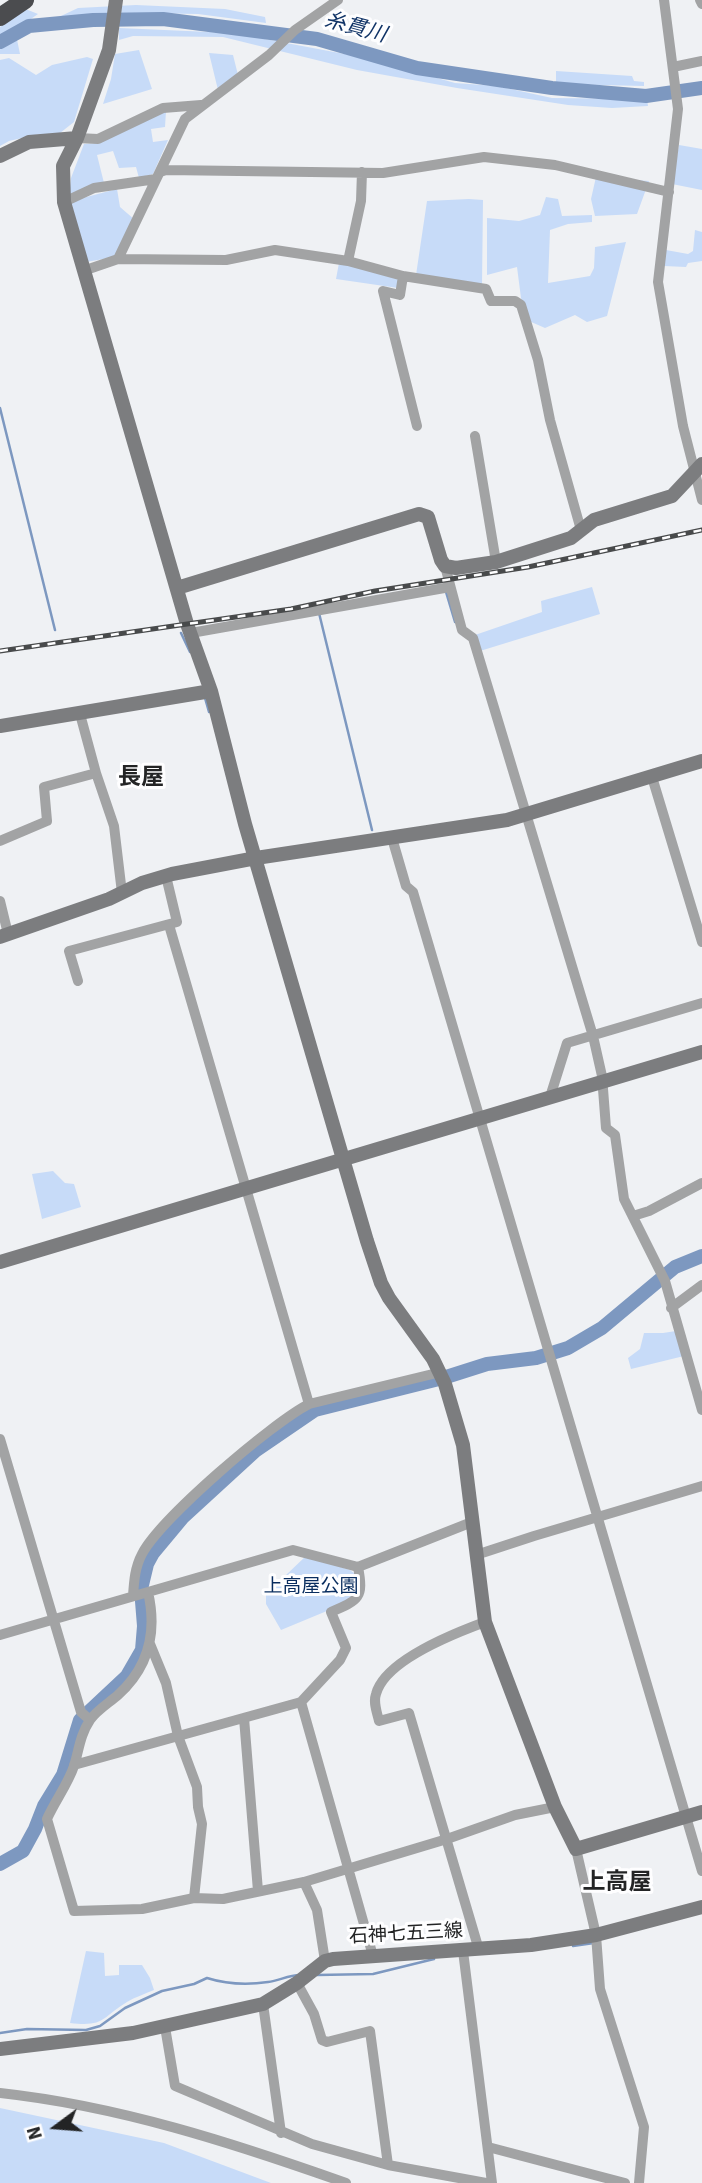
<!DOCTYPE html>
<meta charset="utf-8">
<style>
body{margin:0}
#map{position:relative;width:702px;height:2183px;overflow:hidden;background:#eff1f4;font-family:"Source Sans 3",sans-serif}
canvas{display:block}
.north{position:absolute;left:21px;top:2092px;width:70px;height:70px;-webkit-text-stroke:5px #fefeff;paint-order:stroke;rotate:254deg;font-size:19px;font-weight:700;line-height:28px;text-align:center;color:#232425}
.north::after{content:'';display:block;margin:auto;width:24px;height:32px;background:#232425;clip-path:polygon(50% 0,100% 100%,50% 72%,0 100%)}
</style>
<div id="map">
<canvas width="702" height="2183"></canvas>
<div class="north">N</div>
</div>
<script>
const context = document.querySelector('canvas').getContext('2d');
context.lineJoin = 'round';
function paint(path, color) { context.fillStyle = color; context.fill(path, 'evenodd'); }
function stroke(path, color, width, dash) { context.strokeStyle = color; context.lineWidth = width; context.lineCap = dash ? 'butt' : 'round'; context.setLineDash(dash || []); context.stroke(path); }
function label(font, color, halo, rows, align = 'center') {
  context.font = font + ' "Source Sans 3","Noto Sans JP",sans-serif'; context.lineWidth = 6; context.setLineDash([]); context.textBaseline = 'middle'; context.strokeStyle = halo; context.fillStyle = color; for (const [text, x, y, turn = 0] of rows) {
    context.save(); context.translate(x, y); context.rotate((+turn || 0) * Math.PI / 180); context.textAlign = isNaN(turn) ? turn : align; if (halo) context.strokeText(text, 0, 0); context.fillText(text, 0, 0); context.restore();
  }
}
const green = new Path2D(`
 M136,5L225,9L265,17L266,23L198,14L142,13L86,14L63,22L61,16L78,8Z
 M23,8L38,14L15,30L20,54H0V27Z
 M119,28L233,33L366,58L455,83L497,86L552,98L647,99L648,106L612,108L568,105L457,88L357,70L223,37L133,36L119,40Z
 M139,50L152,89L103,104L111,79L115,54Z
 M209,53L233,55L238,75L218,90Z
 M87,57L93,59L74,122L60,133L35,135L9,141L0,146V60L9,58L36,75L52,65Z
 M556,71L632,76L634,81L644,82V86L556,84Z
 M166,111L165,127L151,129L153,142L168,140L153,174L139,178L136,167L119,168L113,151L97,155L104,183L69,197L71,178L84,144L97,143Z
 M679,145L702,149V190L672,184Z
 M596,177L649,181L637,214L595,216L591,199Z
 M117,189L120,207L135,220L115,257L86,262L71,201Z
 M546,197L558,199L562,216L592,215V222L568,224L550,230L548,283L590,276L594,268L595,247L626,242L607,316L587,322L575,315L545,328L529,321L521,298L517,267L487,275V218L519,221L540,215Z
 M469,199L483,200L482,285L416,275L427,201Z
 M695,230L702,232V261L688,263L686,267L664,266L666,250L688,254L693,251Z
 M339,263L396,277L399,280L398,288L336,279Z
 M592,587L600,614L480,651L475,635L542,612L541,601Z
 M53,1171L65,1183L74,1184L81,1207L42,1219L32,1174Z
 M676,1331L684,1356L631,1369L628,1358L640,1349L644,1333H663Z
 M306,1556L350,1570L355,1574L358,1589L351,1601L281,1630L266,1604V1594Z
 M86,1951L104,1953L105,1976L119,1975V1965H142L150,1978L154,1990C145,1994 135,1997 127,2002C101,2018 105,2027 70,2023Z
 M0,2108L164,2143L271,2183H0Z`);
const stream = new Path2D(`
 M0,408L55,630
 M446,592L455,622
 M319,613L372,830
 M181,633L190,652
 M205,698L209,712
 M573,1946L594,1943
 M317,1975L373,1974L434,1959
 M0,2033L27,2029L86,2030L100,2026L125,2008L162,1991L194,1984L207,1978C226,1984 248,1985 268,1982C279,1981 288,1975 300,1975`);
const river = new Path2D(`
 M0,42L29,26L93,20L163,19L317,39L417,68L552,88L646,96L702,88
 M0,1864L23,1851L35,1829L44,1806L63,1775L80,1720L127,1676L142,1650L144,1626L141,1589L147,1564L153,1553L183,1517L255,1451L315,1410L443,1378L487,1364L536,1358L568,1348L602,1328L675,1267L702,1256`);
const street = new Path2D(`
 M664,0L678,109L658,282L683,426L702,500
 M700,0L702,4
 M673,67L702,61
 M77,138L98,139L163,108L201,105
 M160,172L166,170L383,173L484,157L555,165L669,192
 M64,202L94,188L156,179
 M118,259L185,119L269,55L295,30L338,0
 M348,261L361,201L362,172
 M83,271L118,259L226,260L275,250L348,261L403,276L486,289L491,301H515L521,305L538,360L550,420L581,530
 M403,276L400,295L383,291L417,426
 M475,436L496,562
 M445,566L462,630L473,638L593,1036L602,1076L606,1128L615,1135L624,1199L665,1281L702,1410
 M191,633L450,587
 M80,714L96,773L114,826L122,893
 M652,777L702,942
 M392,838L406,886L413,892L702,1871
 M0,841L47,821L44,787L96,773
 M0,901L8,934
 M169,925L309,1404
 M78,981L69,951L177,922L166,876
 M550,1097L567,1043L702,1003
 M633,1216L649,1211L702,1183
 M671,1308L702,1285
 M0,1439L81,1712L90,1720
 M476,1555L534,1536L702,1486
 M148,1592C157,1631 149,1667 118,1695C109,1703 97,1710 90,1720C80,1735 79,1750 74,1766C68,1784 55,1801 47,1819L74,1911L142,1909L194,1898L223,1899L304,1882L447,1839L515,1815L555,1807
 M133,1596C134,1581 135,1567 142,1554C161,1518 272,1423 309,1404L441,1372
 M0,1635L293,1550L358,1567L472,1522
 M150,1644L166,1683L178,1736L197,1787L198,1807L202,1824L194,1898
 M301,1702L373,1956
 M244,1718L258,1891
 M74,1765L301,1702L340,1660L346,1648L331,1612C359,1600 364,1598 358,1567
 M576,1849L596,1935L600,1989L644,2127L639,2183
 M304,1882L317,1910L325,1961
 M479,1950L409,1713L379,1721C377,1712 373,1703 376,1694C385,1660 455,1633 485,1622
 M463,1951L492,2183
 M297,1983L314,2014L322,2040L327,2042L370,2031L388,2165
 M263,2004L281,2133
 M165,2027L175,2086L312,2144L388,2165L486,2183
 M0,2093C119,2106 233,2143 346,2183
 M488,2147L625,2183`);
const secondary = new Path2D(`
 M116,0L109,50L77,138L63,166L64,202L187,624L211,691L245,824L367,1241L381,1283L389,1298L433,1359L445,1384L463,1445L485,1622L555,1807L576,1849L702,1812
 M0,156L29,142L77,138
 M177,588L419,514L428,517L441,560L445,566L456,568L496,562L571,538L594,520L672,496L702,464
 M0,726L211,691
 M0,937L109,899L142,883L172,874L256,858L507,820L702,761
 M0,1262L702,1052
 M0,2049L133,2033L263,2004L297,1983L325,1961L333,1959L531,1945L596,1935L702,1907`);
const highway = new Path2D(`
 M0,17L25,0`);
const rail = new Path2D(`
 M0,651L291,609L375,591L528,567L702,530`);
const parkNames = [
 ["上高屋公園",311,1588]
];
const streetNames = [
 ["石神七五三線",406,1935,-3]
];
const waterNames = [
 ["糸貫川",355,29,15]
];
const quarterNames = [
 ["長屋",141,779],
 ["上高屋",617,1884]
];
paint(green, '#c7dbf8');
stroke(stream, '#7d98c0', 2.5);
stroke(river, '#7d98c0', 14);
stroke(street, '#a2a3a4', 10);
stroke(secondary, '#7c7d7f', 14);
stroke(highway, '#4b4c4f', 18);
stroke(rail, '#484a4b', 5);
stroke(rail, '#fefeff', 2.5, [8]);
label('19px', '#092d5f', '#fefeff', parkNames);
label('19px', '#232425', '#fefeff', streetNames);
label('italic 21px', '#113467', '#fefeff', waterNames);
label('bold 23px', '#232425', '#fefeff', quarterNames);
</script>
